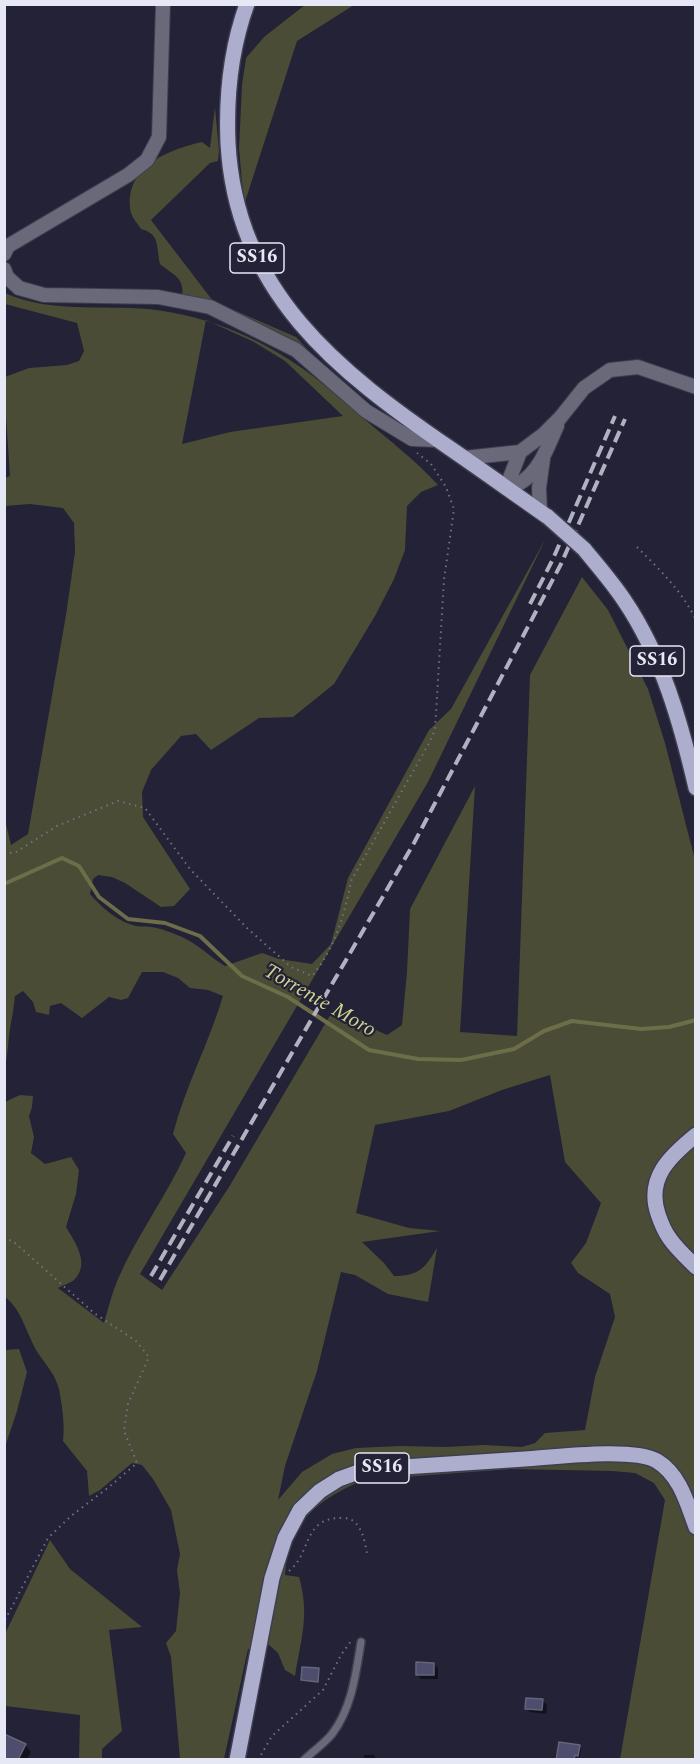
<!DOCTYPE html>
<style>
body{margin:0}
#map{position:relative;width:700px;height:1764px;overflow:hidden;background:#232236;font-family:Spectral,serif}
canvas{display:block}
.frame{position:absolute;inset:0;border:6px solid #e7e8f6;pointer-events:none}
</style>
<div id="map">
<canvas width="700" height="1764"></canvas>
<div class="frame"></div>
</div>
<script>
const context = document.querySelector('canvas').getContext('2d');
context.lineJoin = 'round';
function paint(path, color) { context.fillStyle = color; context.fill(path, 'evenodd'); }
function stroke(path, color, width, dash) { context.strokeStyle = color; context.lineWidth = width; context.lineCap = dash ? 'butt' : 'round'; context.setLineDash(dash || []); context.stroke(path); }
function label(font, color, halo, rows, align = 'center') {
  context.font = font + ' Spectral,serif'; context.lineWidth = 4.5; context.setLineDash([]); context.textBaseline = 'middle'; context.strokeStyle = halo; context.fillStyle = color; for (const [text, x, y, turn = 0] of rows) {
    context.save(); context.translate(x, y); context.rotate((+turn || 0) * Math.PI / 180); context.textAlign = isNaN(turn) ? turn : align; if (halo) context.strokeText(text, 0, 0); context.fillText(text, 0, 0); context.restore();
  }
}
const green = new Path2D(`
 M305,5H354L297,41L244,205L239,148L242,85L246,58L264,37Z
 M215,107L219,151L218,161L210,163L151,220L213,301L296,337L320,363L343,381L182,298C185,277 174,276 160,264C156,248 161,234 141,229C138,224 133,219 131,213C122,168 167,150 202,142L210,148Z
 M5,293C49,313 101,305 148,309C212,316 268,341 318,380C334,392 348,405 363,418C389,440 415,460 438,485L421,492L407,506L405,550L394,579L375,616L334,684L293,717L259,718L211,750L196,734L181,736L151,770L142,792L143,817L190,889L174,906L161,907L125,883L112,877L98,875L93,879L90,894C102,908 118,922 136,926C141,927 146,926 151,927C160,928 173,933 182,937C198,944 210,957 225,966L262,953L279,959L312,964L331,944L348,878L429,730L451,709L546,538L428,782L140,1274L162,1290L229,1187L335,1007L343,1011L345,1016L387,1035L402,1025L407,972L410,909L475,786L460,1032L517,1036L530,675L582,577L608,610L648,689L665,743L695,860V1759H620L665,1500L654,1483L635,1473L612,1471L511,1469L364,1480C318,1499 288,1522 285,1575L299,1577C310,1615 301,1639 295,1676L285,1670L278,1653L269,1645L248,1649L224,1759H180L171,1657L166,1643L176,1631L180,1593L177,1570L180,1554L171,1510L153,1479L142,1465L132,1463L100,1490L89,1496L87,1471L63,1441C65,1425 62,1405 59,1389C55,1374 46,1365 38,1353C27,1336 22,1309 5,1297V1102L20,1095L33,1096L32,1107L29,1116L34,1137L31,1153L45,1164L71,1157L79,1170L76,1194L66,1227C75,1242 90,1263 75,1279C71,1283 63,1285 58,1288L104,1323C108,1309 112,1293 118,1279C137,1235 166,1197 186,1153L173,1134C185,1087 209,1043 223,996L208,990L190,988L178,978L163,972H142L128,998L121,1000L109,997L82,1018L61,1003L50,1006L49,1015L36,1012L33,1002L23,991L15,996C14,1007 12,1017 10,1029C8,1041 8,1054 5,1067V820L11,845L28,834L66,615L75,552L74,523L63,508L30,504L5,506V478L10,476L5,402V377L29,368L67,365L79,361L84,351L77,323L5,304ZM206,320L254,342L285,361L343,416L230,432L182,444ZM550,1075L565,1162L601,1203L586,1243L571,1263L578,1273L610,1294L615,1317L595,1377L585,1430L545,1433L535,1443L522,1447L484,1445L446,1447L401,1446L356,1448L332,1454L302,1472L278,1500L285,1466L317,1371L341,1272L355,1275L388,1294L428,1302L437,1248C425,1268 419,1276 394,1276L384,1263L362,1242L440,1231L409,1228L356,1213L375,1125L449,1111L502,1090Z
 M19,1349L27,1372L17,1411L5,1447V1350Z
 M50,1540L70,1569L142,1627L109,1630L122,1731L102,1749V1759H79L80,1715L5,1706V1634Z`);
const shadow = new Path2D(`
 M434,1664L438,1668V1679H421L417,1675Z
 M543,1701L547,1705L546,1714L530,1712L526,1708Z
 M25,1745L31,1752L27,1760H4Z
 M579,1747L581,1748L580,1757L577,1756L576,1760H555L556,1753Z
 M364,1755H374L376,1760H364Z`);
const stream = new Path2D(`
 M4,884L62,858L79,866L99,897L128,919L165,923L200,936L242,976L288,997L369,1050L418,1059L461,1060L514,1049L544,1031L572,1021L641,1029L669,1027L696,1020`);
const building = new Path2D(`
 M416,1662L434,1663V1675H416Z
 M302,1667L319,1668L318,1682L301,1680Z
 M526,1698L543,1699L542,1710L525,1709Z
 M4,1734L26,1744L18,1760H4Z
 M559,1742L580,1745L578,1756L575,1755L574,1760H556Z`);
const path = new Path2D(`
 M637,547C659,569 682,591 696,620
 M4,854L16,852L57,826L118,801L145,808L190,869L247,928L291,967L312,976C334,950 345,914 351,881L428,745L435,730L444,580L454,509L446,487L431,464L417,453
 M4,1237L15,1243L94,1313L136,1341L149,1357L128,1404L124,1431L137,1463L109,1487L71,1516L48,1538L4,1622
 M289,1571C312,1553 302,1517 343,1518C361,1518 364,1539 367,1553
 M258,1760L272,1736L323,1690L341,1655L351,1641`);
const lane = new Path2D(`
 M304,1760C313,1751 325,1743 332,1734C352,1708 356,1673 361,1642`);
const street = new Path2D(`
 M4,254L8,246L128,175L147,160L159,137L163,4
 M4,269L7,277L19,288L44,295L158,297L210,307L296,350L366,411L412,439L437,440
 M464,458L520,452
 M506,488L520,452L544,434L560,418L584,388L610,370L638,367L696,387
 M506,488C510,486 517,485 520,483C540,471 548,446 557,426
 M540,511L539,488L543,459`);
const primary = new Path2D(`
 M247,4C231,48 226,97 228,143C236,292 337,371 451,449C483,471 515,494 548,517
 M584,549C598,566 612,582 624,600C662,656 681,723 696,788
 M696,1135C670,1156 646,1178 658,1214C661,1223 664,1231 670,1239C677,1249 687,1258 696,1267
 M237,1760L272,1578L285,1538L300,1510L320,1491L339,1479L364,1470L388,1468C434,1465 480,1462 525,1459C555,1457 634,1447 657,1461C680,1475 687,1503 696,1527`);
const rail = new Path2D(`
 M530,604L553,559L615,416
 M151,1276L233,1136
 M160,1280L414,843L561,564L625,419`);
const primaryBridge = new Path2D(`
 M548,517L584,549`);
const shields = [
 [257,258,54],
 [657,661,54],
 [382,1468,54]
];
const shieldNames = [
 ["SS16",257,258],
 ["SS16",657,661],
 ["SS16",382,1468]
];
const waterNames = [
 ["Torrente Moro",319,1002,30]
];
paint(green, '#4a4c36');
paint(shadow, '#0007');
stroke(stream, '#6d6e49', 4);
paint(building, '#4e4d6e');
stroke(building, '#64647b', 1.5);
stroke(lane, '#3e3e51', 10);
stroke(street, '#3e3e51', 16);
stroke(primary, '#3e3e51', 18);
stroke(path, '#727284', 2, [1.5, 4.5]);
stroke(lane, '#696979', 7);
stroke(street, '#696979', 14);
stroke(primary, '#adadce', 15);
stroke(rail, '#b1b1c1', 4, [12, 6]);
stroke(primaryBridge, '#3e3e51', 18, []);
stroke(primaryBridge, '#adadce', 15);
for (const [x, y, w] of shields) { const box = new Path2D(); box.roundRect(x - w / 2, y - 15, w, 30, 4.5); context.fillStyle = '#232236'; context.fill(box); stroke(box, '#e7e8f6', 1.5); }
label('bold 18px', '#e7e8f6', null, shieldNames);
label('italic 21px', '#cfd290', '#232236', waterNames);
</script>
